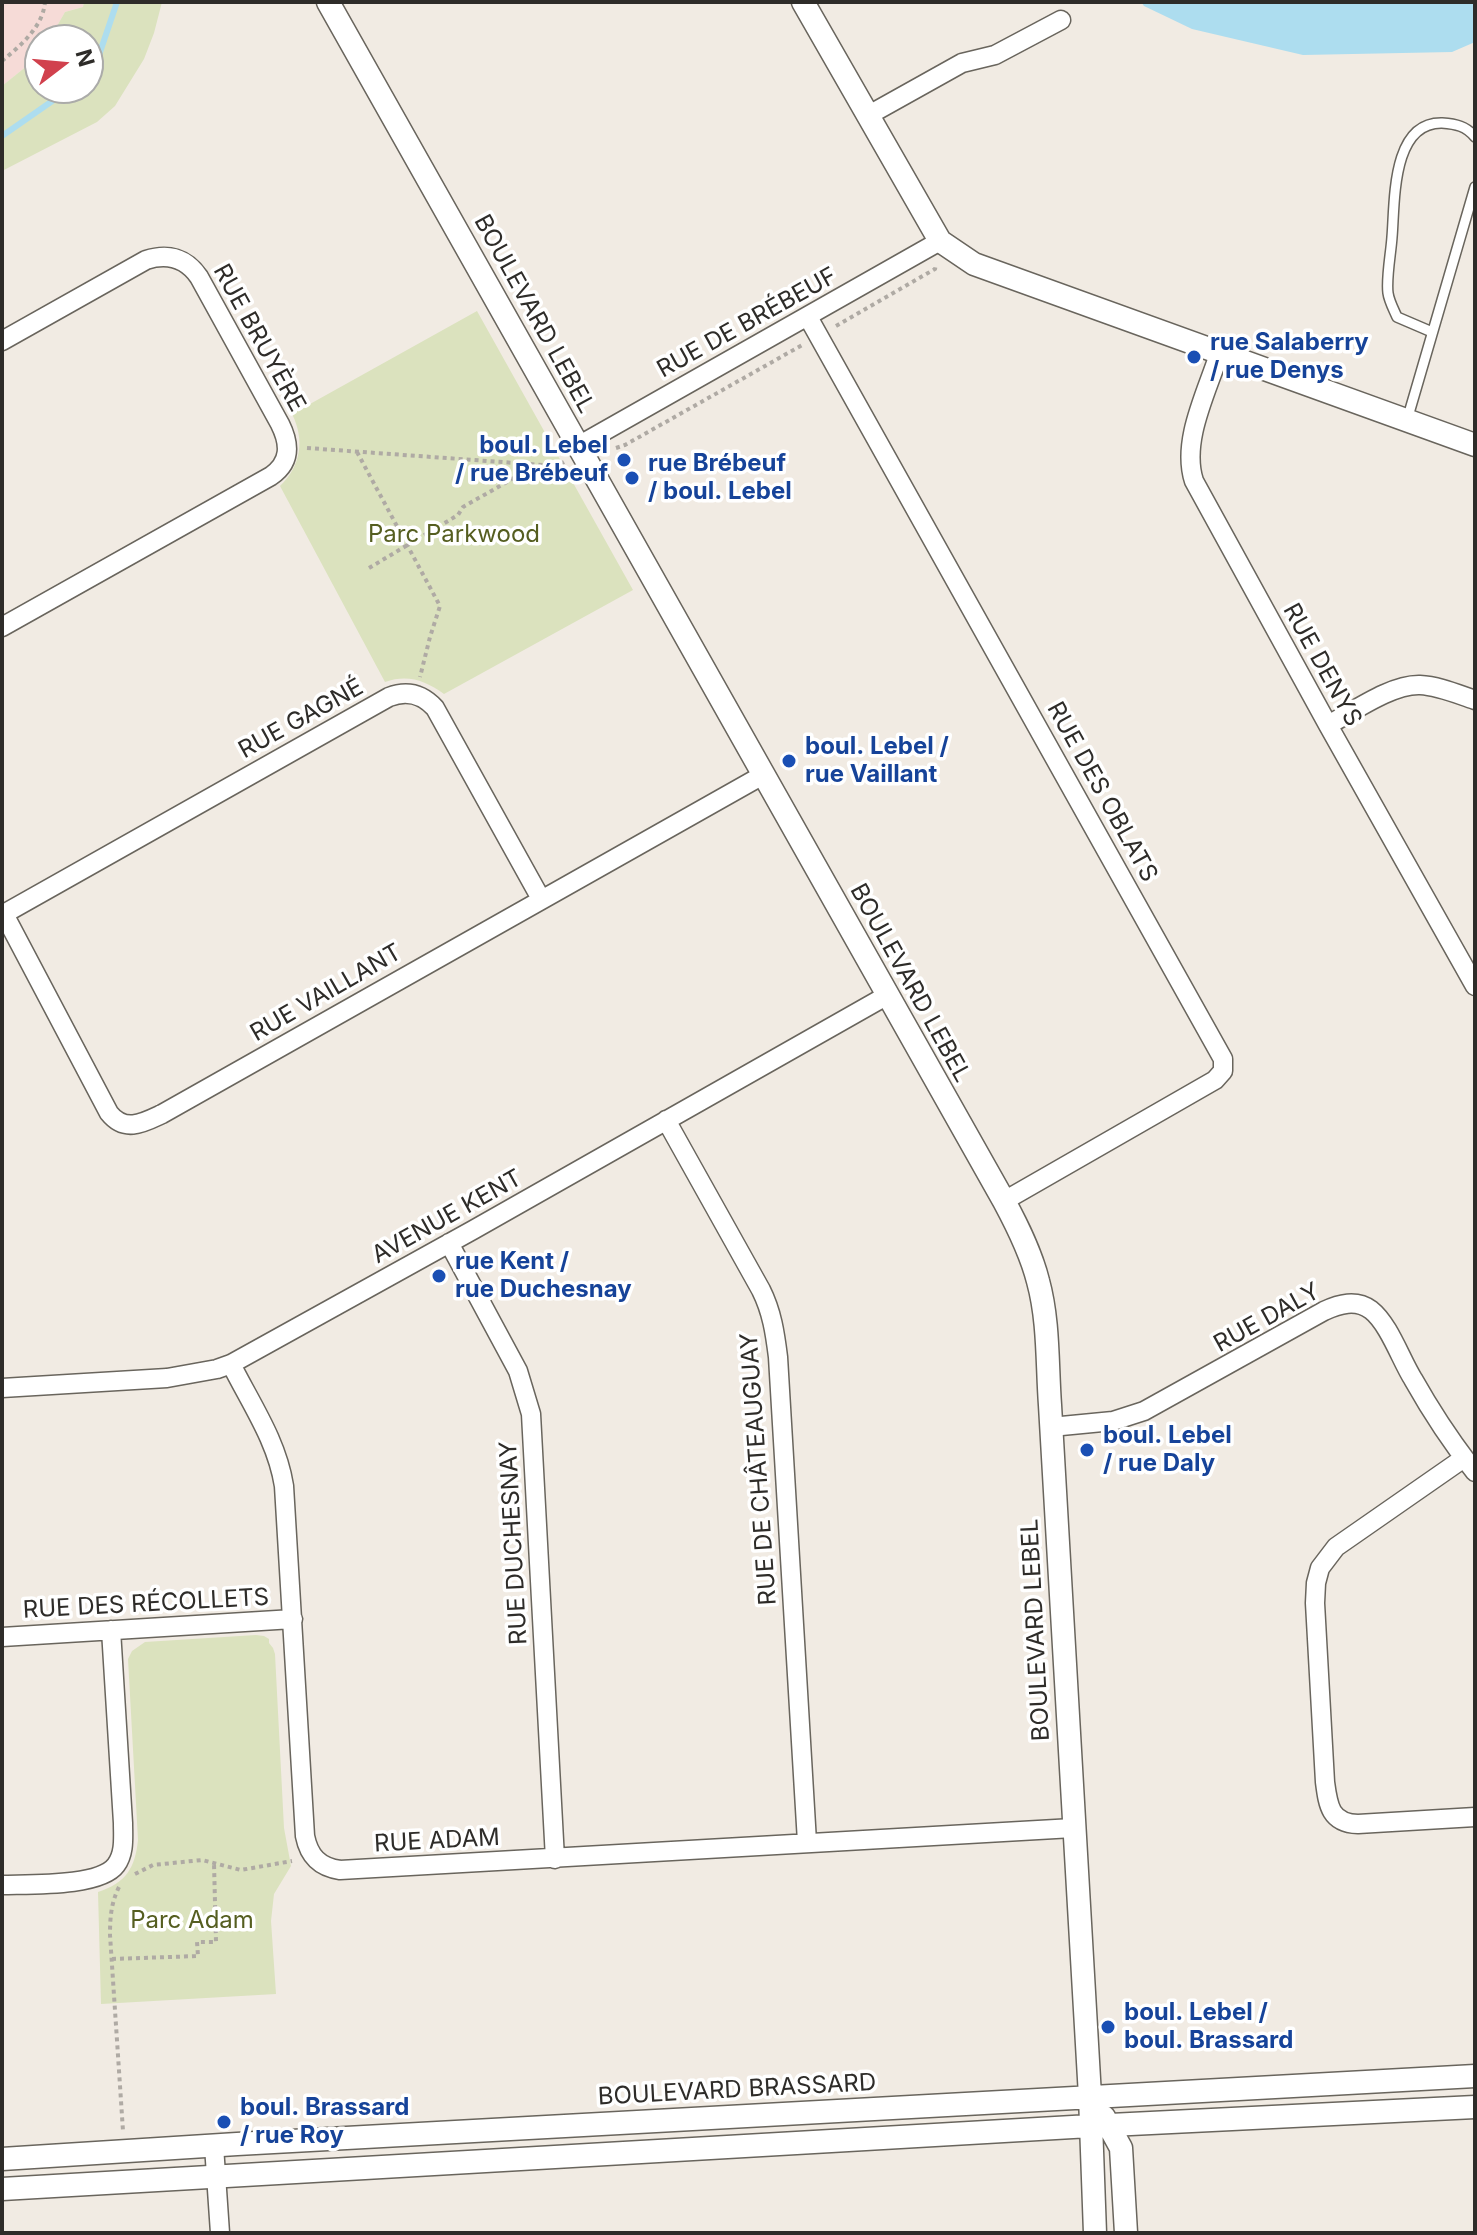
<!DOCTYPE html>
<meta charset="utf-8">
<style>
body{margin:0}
#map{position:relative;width:1477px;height:2235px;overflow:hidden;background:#f1ebe3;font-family:Inter,sans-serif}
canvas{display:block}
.frame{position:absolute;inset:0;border:4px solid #2e2c29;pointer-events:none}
.north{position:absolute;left:24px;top:24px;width:80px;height:80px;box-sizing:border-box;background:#fff;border:2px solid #ababa9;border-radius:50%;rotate:74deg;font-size:22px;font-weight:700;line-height:32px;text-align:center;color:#2e2c29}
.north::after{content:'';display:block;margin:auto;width:28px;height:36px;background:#d1414d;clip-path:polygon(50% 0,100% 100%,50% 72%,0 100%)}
</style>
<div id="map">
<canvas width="1477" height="2235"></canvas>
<div class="frame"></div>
<div class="north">N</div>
</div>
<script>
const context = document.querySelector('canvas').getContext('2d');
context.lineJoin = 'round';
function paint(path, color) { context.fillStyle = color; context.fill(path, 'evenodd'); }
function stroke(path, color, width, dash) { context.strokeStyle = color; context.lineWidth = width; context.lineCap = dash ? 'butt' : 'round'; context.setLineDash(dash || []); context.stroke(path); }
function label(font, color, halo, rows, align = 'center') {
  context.font = font + ' Inter,sans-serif'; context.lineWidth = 7; context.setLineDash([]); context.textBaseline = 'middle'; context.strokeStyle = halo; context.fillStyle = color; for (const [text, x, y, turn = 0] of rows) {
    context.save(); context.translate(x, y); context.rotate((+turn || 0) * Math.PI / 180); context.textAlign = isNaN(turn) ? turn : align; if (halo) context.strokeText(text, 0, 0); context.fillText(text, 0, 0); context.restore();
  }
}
const education = new Path2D(`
 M2,2H84L83,7L65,12L49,40H40V52L33,61L2,86Z`);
const green = new Path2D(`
 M84,2H162L154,33L144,59L115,106L97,122L2,171V86L33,61L40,52V88H88V40H49L65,12L83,7Z
 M477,311L633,590L444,694C425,680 407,674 385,682L280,486C301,466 305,440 292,414Z
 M256,1635L264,1636L269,1639V1643L273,1648L275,1654L284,1828L291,1866L274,1894L271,1921L276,1994L101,2004L98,1892C126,1883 135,1868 138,1840L128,1659L132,1651L145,1642Z`);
const water = new Path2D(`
 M1141,2H1475V42L1452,52L1303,55L1192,29L1144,6Z`);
const stream = new Path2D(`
 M88,72L96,64L117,2
 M2,136L71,88`);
const path = new Path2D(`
 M2,61C20,46 43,27 45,2
 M836,326L935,269L936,264
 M307,448L557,466L564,462
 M616,448L625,445L804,344
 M357,452L440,606L430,637L420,677
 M369,568L458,515L463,507L535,466
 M135,1874L153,1865L202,1860L241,1870L292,1861
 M119,1887C111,1903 110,1918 110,1935L123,2131
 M112,1959L198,1956L197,1942H216L214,1863`);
const service = new Path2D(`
 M1432,332L1397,317C1394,310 1389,301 1388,293C1386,278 1391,253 1392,237C1395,203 1391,122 1442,123C1456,124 1466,126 1475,137
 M1407,420L1475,187`);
const minor = new Path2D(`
 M867,116L962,63L995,55L1061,20
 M808,317L1223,1059V1071L1215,1080L1004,1201
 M2,341L146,260C168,253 186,258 199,277L280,424C290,444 291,462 271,476L2,627
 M1219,354C1207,392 1181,441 1194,481L1328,725L1475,986
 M578,446L940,241
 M1328,725C1353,712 1391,684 1420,685C1439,686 1457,694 1475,700
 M4,914L109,1113C125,1133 143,1123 162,1114L763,775
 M2,915L389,697C407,690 422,694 435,708L541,899
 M666,1120L761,1290C772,1312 775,1333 778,1357L807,1842
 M449,1243L518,1371L531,1414L555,1859
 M231,1364C251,1404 277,1441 284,1486L305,1836C309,1856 319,1867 340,1870L1073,1828
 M2,1388L167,1378L217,1369L231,1364L473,1230L886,996
 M1051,1427L1113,1421L1144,1411L1324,1311C1339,1304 1356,1299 1371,1310C1389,1324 1401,1360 1413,1379C1431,1411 1452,1443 1475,1472
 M1464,1458L1336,1547L1320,1568L1316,1583L1315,1603L1325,1782C1328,1805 1330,1823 1358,1824L1475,1817
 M2,1637L293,1619
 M2,1885C29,1884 100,1887 116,1865C125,1853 123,1837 123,1823L111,1630
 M214,2146L220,2233`);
const tertiary = new Path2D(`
 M328,2L1004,1201C1018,1227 1031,1253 1038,1281C1049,1321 1047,1364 1050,1405L1090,2096L1095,2233
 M803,2L940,241L974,264L1475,445
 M1104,2117L1121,2148L1126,2233
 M2,2159L237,2144L1475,2076
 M2,2189L1090,2126L1475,2107`);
const markers = [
 [1194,357,8,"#1a4fb4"],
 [624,460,8,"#1a4fb4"],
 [632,478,8,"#1a4fb4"],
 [789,761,8,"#1a4fb4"],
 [439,1276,8,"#1a4fb4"],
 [1087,1450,8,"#1a4fb4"],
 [1108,2027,8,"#1a4fb4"],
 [224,2122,8,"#1a4fb4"]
];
const streetNames = [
 ["BOULEVARD LEBEL",534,314,61],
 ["RUE DE BRÉBEUF",747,323,-29],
 ["RUE BRUYÈRE",259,338,61],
 ["RUE DENYS",1322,665,61],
 ["RUE GAGNÉ",301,719,-29],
 ["RUE DES OBLATS",1102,792,61],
 ["BOULEVARD LEBEL",910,983,61],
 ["RUE VAILLANT",326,993,-30],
 ["AVENUE KENT",447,1217,-29],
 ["RUE DALY",1267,1318,-29],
 ["RUE DE CHÂTEAUGUAY",759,1469,-94],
 ["RUE DUCHESNAY",514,1543,-93],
 ["RUE DES RÉCOLLETS",146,1604,-3],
 ["BOULEVARD LEBEL",1036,1630,-93],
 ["RUE ADAM",437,1841,-3],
 ["BOULEVARD BRASSARD",737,2090,-3]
];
const transitNames = [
 ["rue Salaberry",1210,343],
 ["/ rue Denys",1210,371],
 ["boul. Lebel",608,446,"right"],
 ["/ rue Brébeuf",608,474,"right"],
 ["rue Brébeuf",648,464],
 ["/ boul. Lebel",648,492],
 ["boul. Lebel /",805,747],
 ["rue Vaillant",805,775],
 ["rue Kent /",455,1262],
 ["rue Duchesnay",455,1290],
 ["boul. Lebel",1103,1436],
 ["/ rue Daly",1103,1464],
 ["boul. Lebel /",1124,2013],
 ["boul. Brassard",1124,2041],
 ["boul. Brassard",240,2108],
 ["/ rue Roy",240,2136]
];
const parkNames = [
 ["Parc Parkwood",454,535],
 ["Parc Adam",192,1921]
];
paint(education, '#f6dbd7');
paint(green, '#dbe2be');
paint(water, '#adddef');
stroke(stream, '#adddef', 6);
stroke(service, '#69655d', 12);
stroke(minor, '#69655d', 21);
stroke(tertiary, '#69655d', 25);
stroke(path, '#afaaa4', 4, [4, 4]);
stroke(service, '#fff', 9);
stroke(minor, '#fff', 18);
stroke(tertiary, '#fff', 22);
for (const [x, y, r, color] of markers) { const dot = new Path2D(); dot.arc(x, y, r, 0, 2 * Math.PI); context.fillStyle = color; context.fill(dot); stroke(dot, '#fff', 3); }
label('24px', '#2e2c29', '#fff', streetNames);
label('bold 24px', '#164399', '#fff', transitNames, 'left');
label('24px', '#555e20', '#fff', parkNames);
</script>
